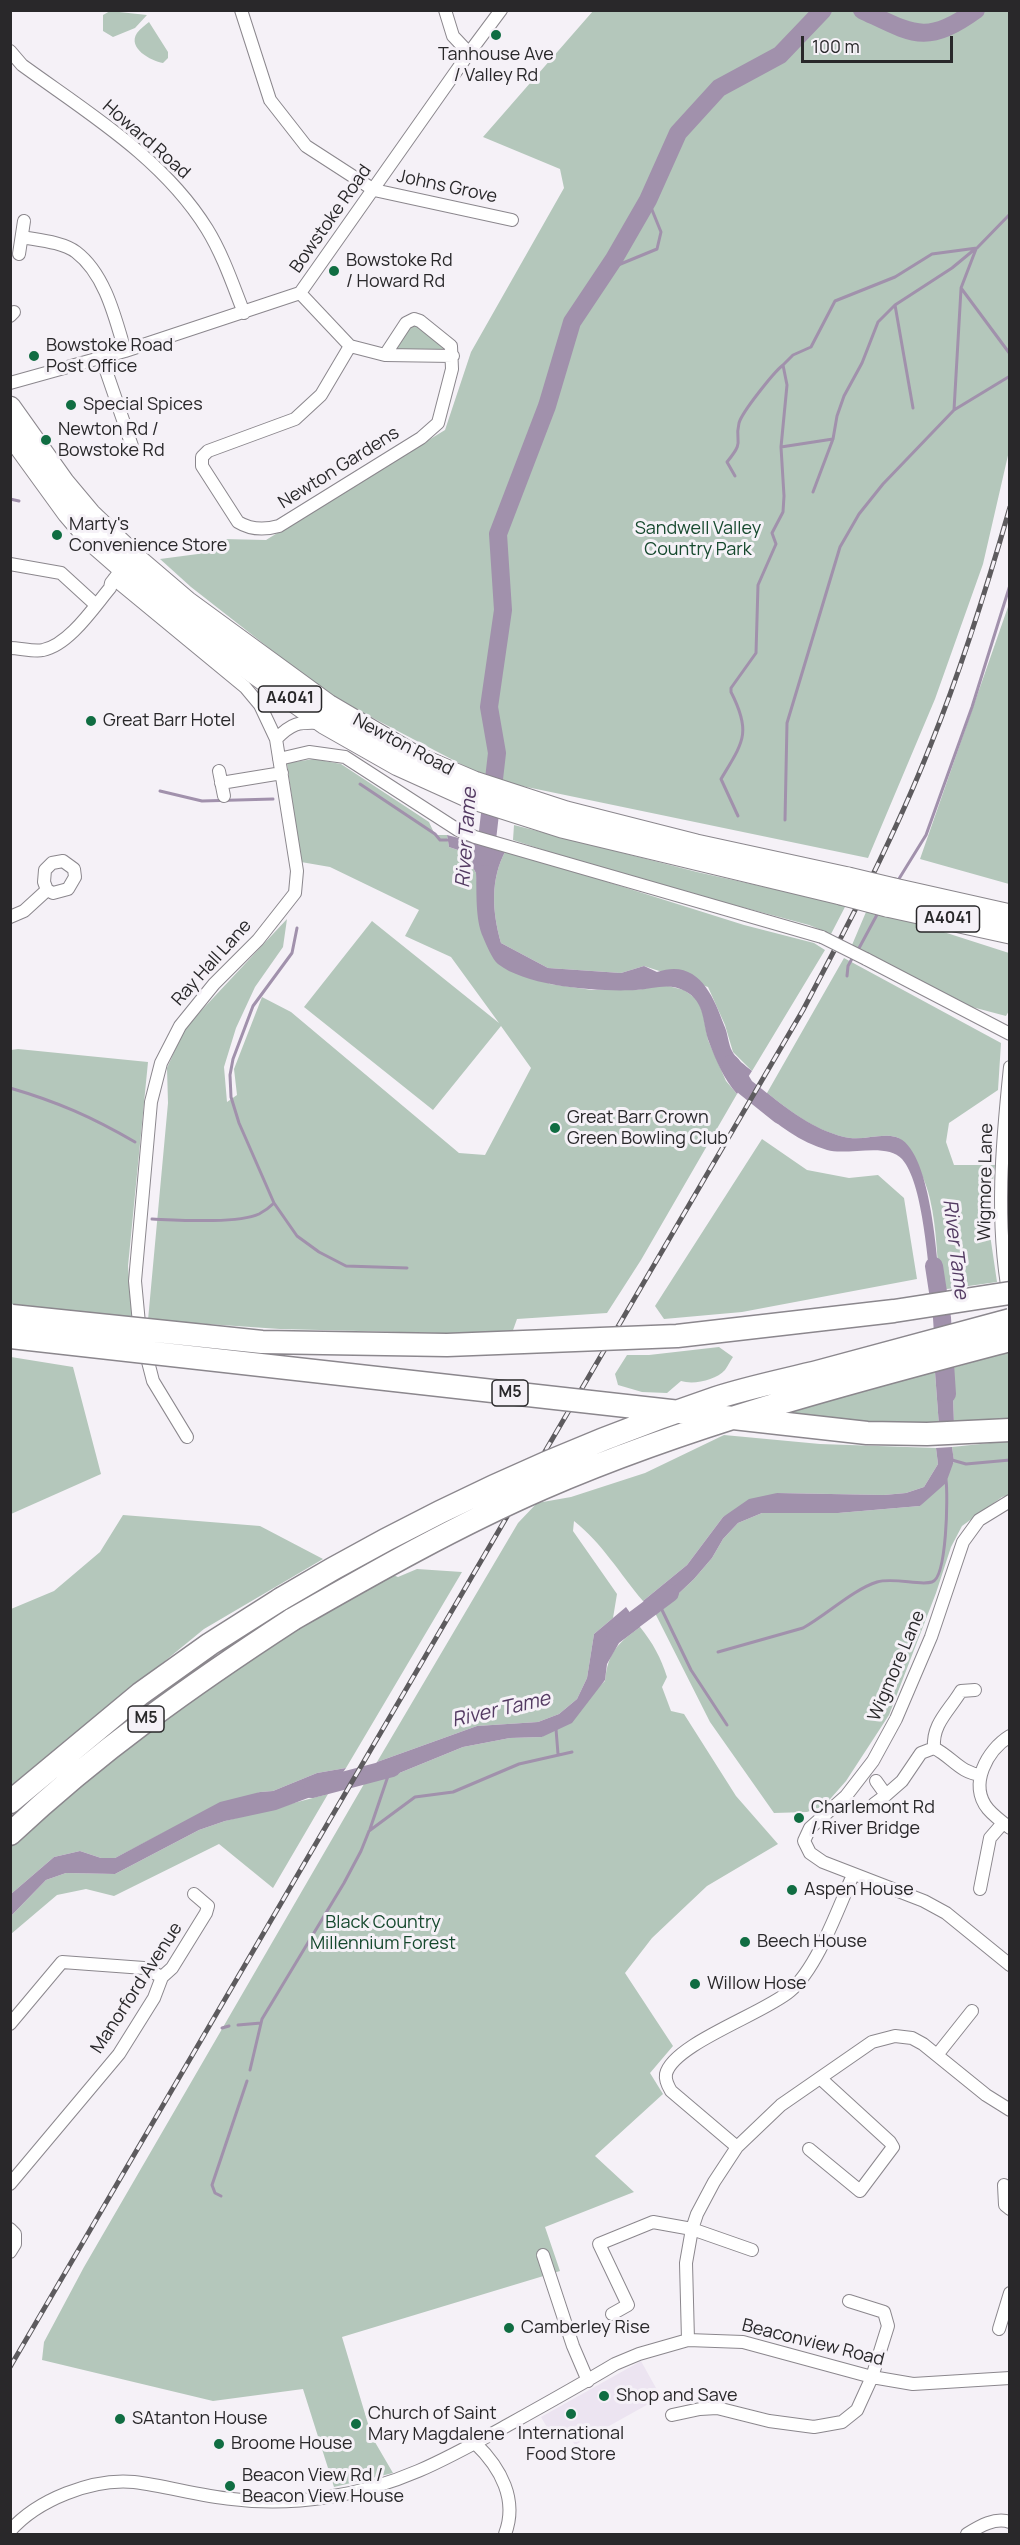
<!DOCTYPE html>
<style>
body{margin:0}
#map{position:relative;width:1020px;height:2545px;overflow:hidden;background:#f5f1f7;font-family:Manrope,sans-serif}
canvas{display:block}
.frame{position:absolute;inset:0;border:12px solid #29282a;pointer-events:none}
.scale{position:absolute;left:801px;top:36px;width:152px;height:27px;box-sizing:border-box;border:3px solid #29282a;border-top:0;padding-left:8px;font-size:18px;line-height:21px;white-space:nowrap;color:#29282a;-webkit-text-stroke:4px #f5f1f7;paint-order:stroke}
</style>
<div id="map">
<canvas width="1020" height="2545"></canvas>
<div class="frame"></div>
<div class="scale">100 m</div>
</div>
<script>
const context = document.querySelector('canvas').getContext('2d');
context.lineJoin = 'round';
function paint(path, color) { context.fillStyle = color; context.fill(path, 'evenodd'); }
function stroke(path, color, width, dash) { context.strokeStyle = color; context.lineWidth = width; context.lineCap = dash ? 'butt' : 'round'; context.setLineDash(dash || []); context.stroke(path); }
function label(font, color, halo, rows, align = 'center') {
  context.font = font + ' Manrope,sans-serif'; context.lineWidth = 6; context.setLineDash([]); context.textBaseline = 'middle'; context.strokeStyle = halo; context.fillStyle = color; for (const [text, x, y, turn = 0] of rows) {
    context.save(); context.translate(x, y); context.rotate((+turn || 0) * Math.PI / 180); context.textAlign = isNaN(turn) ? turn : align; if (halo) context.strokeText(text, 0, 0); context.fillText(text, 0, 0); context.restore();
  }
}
const built = new Path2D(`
 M641,2361L661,2397L575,2445L568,2434L555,2441L541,2417Z`);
const green = new Path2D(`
 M110,11L147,15L135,28L113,37L103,31V15Z
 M593,11H1009V451L983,564L935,699L868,858L517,785L476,772L329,695L191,587L160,559L198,554L223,539L266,540L445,430L471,352L564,188L560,169L483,137Z
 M149,22L168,52V58L163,63C151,61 127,48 137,33C140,29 145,25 149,22Z
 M415,325L447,346L446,352L399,350L396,348L409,328Z
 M1009,604V884L920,859Z
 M314,759L341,764L429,822L435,835H447L449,847L473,855L472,866L476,873L482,934L550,984L592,990H637L664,985L684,990L698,1000L703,1014L708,1040L726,1081L737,1094L641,1260L607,1313L517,1319L512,1333L479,1334L280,1329L148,1320L168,1103L167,1068L185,1028L287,919L283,947L255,987L236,1028L224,1067L227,1102L237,1095L234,1069L262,997L291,1012L459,1153L485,1155L531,1068L501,1026L433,1110L304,1007L372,921L499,1023L451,957L405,936L419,910L330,867L301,862L287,763Z
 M514,825L697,872L846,905L831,934L809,925L611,872L513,840Z
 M506,850L744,925L814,943L825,950L752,1071L733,1052L725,1025L708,987L644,966L621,973L548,968L501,943C492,911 490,879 506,850Z
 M866,912L900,918L1009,953L1010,1009L1006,1016L972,1007L852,945Z
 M844,958L1001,1043L998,1090L949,1123L946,1142L954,1165H995L988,1221L997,1282L940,1290C937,1260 937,1229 930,1199C928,1186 909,1140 896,1137C881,1133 865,1140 850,1138C818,1133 791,1112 767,1093Z
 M18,1049L148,1062L128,1266L132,1318L11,1304V1050Z
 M762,1139L807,1170L849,1178L878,1175L904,1198L917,1279L742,1312L664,1319L655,1306Z
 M719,1347L733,1357C730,1361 728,1366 725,1370C716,1380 694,1385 681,1381L667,1393L642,1392L618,1385L615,1374L627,1355H649Z
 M1009,1352V1419L954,1424L952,1368Z
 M11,1357L73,1367L101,1474L11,1514Z
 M935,1372L939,1426L903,1427L770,1416Z
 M724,1435L820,1444L936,1448L938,1464L924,1487L906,1493L884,1495L778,1493L723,1517L687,1565L643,1601C620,1574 602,1543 574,1521L573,1531L617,1594L613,1618L594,1634L587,1678L577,1699L559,1714L538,1722L477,1726L377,1762L518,1523L537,1503L571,1497L645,1473Z
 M1009,1441V1495L1002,1497L962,1526L951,1547L936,1593L889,1715L846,1781L824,1806L807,1812L774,1813L710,1722L656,1615L694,1579L712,1558L723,1539L738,1523L762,1513H838L920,1506L954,1462L952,1447Z
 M123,1515L260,1526L323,1559L204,1629L11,1787V1609L54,1591L100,1552Z
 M417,1569L462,1572L346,1768L317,1773L273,1791L260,1792L167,1831L115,1858H101L80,1851L54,1857L11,1894V1842L86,1774L289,1629L388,1573L398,1577Z
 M640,1627C653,1643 661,1658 667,1677L662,1687L671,1711L684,1714L736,1796L778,1844L707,1886L652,1938L625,1973L673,2046L650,2073L663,2094L595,2156L634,2192L545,2227L560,2271L342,2337L372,2437L393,2473L334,2487L303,2389L213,2401L42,2360L44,2342L84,2267L364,1784L392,1776L463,1747L510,1738L542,1737L605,1681C608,1652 618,1643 640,1627Z
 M328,1794L273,1888L219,1844L114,1896L86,1889L57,1895L11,1934V1916L46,1880L66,1873L115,1874L199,1830L225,1821Z`);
const water = new Path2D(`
 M447,835L506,850C490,879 492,911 501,943L548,968L621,973L644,966L657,972C697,958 713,994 724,1025C728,1033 728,1044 732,1051C736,1059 746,1066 752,1071L737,1094C724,1079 716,1061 709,1042C702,1023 706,1002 685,991C669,982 653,989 636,990C601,992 527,987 498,964C492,959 486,944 483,937C475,919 477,892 476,873L472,866L473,855L449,847Z
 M767,1093C791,1112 819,1133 850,1138C865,1140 881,1133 896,1137C931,1147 937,1259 940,1290L932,1292C927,1259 923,1183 902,1159C887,1142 847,1156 827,1150C800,1142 778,1125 757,1107Z
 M952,1368L954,1424L939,1426L935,1372Z
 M952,1447L954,1461L946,1483L920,1506L838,1513H762L738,1523L723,1539L712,1558L694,1579L656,1615L643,1601L687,1565L723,1517L749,1499L777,1493L884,1495L906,1493L924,1487L938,1464L936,1448Z
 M626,1607L640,1627L619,1643L607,1664L605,1680L572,1723L542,1737L510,1738L463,1747L392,1776L364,1784L377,1762L477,1726L538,1722L559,1714L577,1699L587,1678L594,1634Z
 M346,1768L328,1794L308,1798L276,1810L225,1821L199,1830L115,1874L66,1873L46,1880L11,1916V1894L54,1857L80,1851L101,1858H115L220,1802L260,1792L273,1791L317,1773Z`);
const stream = new Path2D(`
 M976,249L961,288L1010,354
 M606,270L657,249L661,232L648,200
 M913,408L895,305L952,268L975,249
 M954,410L961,289
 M781,447L833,439
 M735,476L727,462C746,439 734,444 739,423C742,412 774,372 783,365
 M813,492L833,439L837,416L844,396L862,363L878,322L895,305
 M10,499L19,501
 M360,784L435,834L440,840H447
 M160,791L202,801L273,799
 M738,816L721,779C743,742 752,733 731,692V688L756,653L758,585L776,544L772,533L783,512L784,496L781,447L787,385L783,365L793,355L811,347L835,301L895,277L932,254L977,248L1010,214
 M785,820L787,723L840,547L859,514L883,484L954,410L1010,376
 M897,882L926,835L972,707L1010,585
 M858,950L879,911
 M847,976L848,966L854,955
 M10,1088C58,1102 92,1117 135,1142
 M274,1203L297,1236L319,1252L346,1266L407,1268
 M152,1219C177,1220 237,1224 259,1214C265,1211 270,1207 274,1203L239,1123L231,1097L230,1075L233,1059L253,1006L292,953L297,928
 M952,1460L966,1464L1010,1460
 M662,1610L691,1670L727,1725
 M718,1652L803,1628C825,1616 854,1589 877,1582C894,1577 920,1586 932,1582C947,1578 948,1495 946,1480
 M556,1729L558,1754
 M370,1829L388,1776
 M238,2025L261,2023
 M222,2028L229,2026
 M250,2070L262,2019L344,1883L361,1851L369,1831L415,1797L453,1792L519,1764L572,1752
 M221,2196L215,2193L212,2185L247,2081`);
const river = new Path2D(`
 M862,10C913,34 926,46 976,10
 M485,857L497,753L489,707L503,610L498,534L547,406L572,322L614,259L648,200L678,133L719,88L780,55L823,10
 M731,1064L745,1087L780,1115
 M934,1266L942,1318L947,1394
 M615,1634L670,1593
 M312,1789L392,1768`);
const minor = new Path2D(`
 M241,10L270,100L306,146L374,190L512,220
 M445,10L453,36L469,53
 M10,51L22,65C88,113 163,158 207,229C223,255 233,285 244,313
 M22,237C38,240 63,242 76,252C105,274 115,317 125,351
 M19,254L24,221
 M300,293L350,346L385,355L453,356
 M10,316L14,312
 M350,346L321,395L295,419L208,451L202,457V466L238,522C251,530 265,530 279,526L421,438L438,423L452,369L451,346L420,321L414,319L406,323L385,355
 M101,356L133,449
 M10,383L125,351L300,293L469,53L501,10
 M10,564L61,573L96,605
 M114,579L245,687L260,705L276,739L297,871L295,893L258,940L214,984L180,1026L161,1063L151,1102L135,1281L140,1334
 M10,648C20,648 34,652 43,650C69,645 94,607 110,588L111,583L118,574
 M276,739C292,723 298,722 320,723
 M279,759L309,752L345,757L458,830L475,837L822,937
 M219,771L224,796
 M221,783L282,773
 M63,861L74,869L75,877L68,889L53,893L47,890L44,882L45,870L52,863Z
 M10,917L24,911L47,890
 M866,959L1010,1034
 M1009,1297C995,1220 1002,1144 1010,1067
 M145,1350L153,1381L187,1437
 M1010,1501L979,1520L963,1542L931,1637L896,1719L873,1761L846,1796L810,1828L804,1841L810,1853L823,1862L924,1901L946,1913L1010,1965
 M1010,1736C987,1750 968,1785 988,1809C994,1816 1002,1822 1010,1828
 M934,1748C932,1724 949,1711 961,1691L975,1690
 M876,1781L886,1795L902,1781L921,1753L934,1748C952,1757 960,1773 981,1775
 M874,1804L886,1795
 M980,1889L990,1838L1003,1823
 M10,2024L62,1962L144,1968L162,1977
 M937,2055L972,2011
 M737,2147L671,2091C668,2086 665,2080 666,2074C673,2044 765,2013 790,1991C818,1967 838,1908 853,1875
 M809,2149L860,2191L893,2147L890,2142L820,2078
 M10,2184L119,2054L154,1998L162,1977L172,1968L206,1913L208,1906L194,1894
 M1004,2185L1005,2205L1010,2209
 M10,2229L15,2234V2244L10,2252
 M543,2255L573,2346L588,2381
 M612,2314L628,2305L599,2244L653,2222L692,2229L752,2250
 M999,2329L1010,2293
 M688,2340L686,2263L692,2229L697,2214L714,2182L737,2147L781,2105L872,2042L895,2036L912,2038L923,2044L986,2095L1010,2110
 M672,2415L700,2409L717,2408L769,2421L814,2427L842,2422L857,2410L872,2377L888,2326L884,2312L849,2301
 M475,2443C501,2468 518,2500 505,2534
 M10,2531C37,2500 92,2478 134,2482C167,2486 199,2496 232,2499C263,2503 297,2502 328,2497C397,2487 448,2458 508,2425C544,2405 580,2385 615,2364L639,2354L688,2340L743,2342L872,2377L913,2384L1010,2378
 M967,2534C980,2526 995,2517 1010,2522`);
const trunk = new Path2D(`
 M10,407L64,483L90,514L139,561L187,602L328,705L418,758L474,782L566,812L696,845L848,878
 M10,433L68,513L91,540L123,568L219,648L324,723L398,765L471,798L562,827L841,894
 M894,889L1010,915
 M887,906L1010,933`);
const motorway = new Path2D(`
 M10,1802L140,1694L210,1644L281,1599
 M10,1834C97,1752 193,1684 293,1619`);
const rail = new Path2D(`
 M10,2367L803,1010C849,923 895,836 931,744C962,667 987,587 1010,507`);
const minorBridge = new Path2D(`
 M822,937L866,959`);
const trunkBridge = new Path2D(`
 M848,878L894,889
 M841,894L887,906`);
const motorwayBridge = new Path2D(`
 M12,1316L262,1342L447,1345L677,1336L894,1311L1010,1293
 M11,1337L867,1433L927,1434L1010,1430
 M281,1599C421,1515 561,1450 716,1398C750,1387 786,1380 821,1371C884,1354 947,1337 1010,1320
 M293,1619C375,1572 456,1526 543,1488C693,1423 851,1382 1010,1340`);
const markers = [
 [496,35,6,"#106d42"],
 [334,271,6,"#106d42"],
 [34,356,6,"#106d42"],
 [71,405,6,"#106d42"],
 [46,440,6,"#106d42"],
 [57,535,6,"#106d42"],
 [91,721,6,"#106d42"],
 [555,1128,6,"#106d42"],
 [799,1818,6,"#106d42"],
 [792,1890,6,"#106d42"],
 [745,1942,6,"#106d42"],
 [695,1984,6,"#106d42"],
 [509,2328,6,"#106d42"],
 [604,2396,6,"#106d42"],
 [571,2414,6,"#106d42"],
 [120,2419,6,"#106d42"],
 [356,2424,6,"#106d42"],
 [219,2444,6,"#106d42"],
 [230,2486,6,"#106d42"]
];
const shields = [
 [290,699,63],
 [948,919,63],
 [510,1393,36],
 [146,1719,36]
];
const shieldNames = [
 ["A4041",290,699],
 ["A4041",948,919],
 ["M5",510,1393],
 ["M5",146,1719]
];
const poiNames = [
 ["Tanhouse Ave",496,55,"center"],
 ["/ Valley Rd",496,76,"center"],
 ["Bowstoke Rd",346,261],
 ["/ Howard Rd",346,282],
 ["Bowstoke Road",46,346],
 ["Post Office",46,367],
 ["Special Spices",83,405],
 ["Newton Rd /",58,430],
 ["Bowstoke Rd",58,451],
 ["Marty's",69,525],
 ["Convenience Store",69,546],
 ["Great Barr Hotel",103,721],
 ["Great Barr Crown",567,1118],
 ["Green Bowling Club",567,1139],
 ["Charlemont Rd",811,1808],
 ["/ River Bridge",811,1829],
 ["Aspen House",804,1890],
 ["Beech House",757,1942],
 ["Willow Hose",707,1984],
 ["Camberley Rise",521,2328],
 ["Shop and Save",616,2396],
 ["Church of Saint",368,2414],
 ["Mary Magdalene",368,2435],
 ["SAtanton House",132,2419],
 ["International",571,2434,"center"],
 ["Food Store",571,2455,"center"],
 ["Broome House",231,2444],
 ["Beacon View Rd /",242,2476],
 ["Beacon View House",242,2497]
];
const streetNames = [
 ["Howard Road",146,140,41],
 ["Johns Grove",447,187,12],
 ["Bowstoke Road",331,219,-55],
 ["Newton Gardens",339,468,-32],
 ["Newton Road",403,745,28],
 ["Ray Hall Lane",212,963,-48],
 ["Wigmore Lane",986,1182,-89],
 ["Wigmore Lane",897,1666,-67],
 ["Manorford Avenue",137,1988,-57],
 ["Beaconview Road",813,2343,14]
];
const parkNames = [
 ["Sandwell Valley",698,529],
 ["Country Park",698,550],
 ["Black Country",383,1923],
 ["Millennium Forest",383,1944]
];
const waterNames = [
 ["River Tame",467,838,-86],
 ["River Tame",955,1249,83],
 ["River Tame",501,1710,-13]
];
paint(built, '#ece4f1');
paint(green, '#b4c7bb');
paint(water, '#a191ac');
stroke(stream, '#a191ac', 3);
stroke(river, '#a191ac', 18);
stroke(minor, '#8b878d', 14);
stroke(trunk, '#8b878d', 23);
stroke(motorway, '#8b878d', 25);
stroke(minor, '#fff', 12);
stroke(trunk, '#fff', 21);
stroke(motorway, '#fff', 22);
stroke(rail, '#5d5b5e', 5);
stroke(rail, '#f5f1f7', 3, [9]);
stroke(minorBridge, '#8b878d', 14, []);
stroke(trunkBridge, '#8b878d', 23, []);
stroke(motorwayBridge, '#8b878d', 25, []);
stroke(minorBridge, '#fff', 12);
stroke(trunkBridge, '#fff', 21);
stroke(motorwayBridge, '#fff', 22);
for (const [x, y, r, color] of markers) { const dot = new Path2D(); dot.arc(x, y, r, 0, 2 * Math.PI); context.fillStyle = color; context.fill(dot); stroke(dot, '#f5f1f7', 2); }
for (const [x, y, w] of shields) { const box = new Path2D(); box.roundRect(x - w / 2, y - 13, w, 26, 4.5); context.fillStyle = '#f5f1f7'; context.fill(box); stroke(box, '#29282a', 1.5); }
label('bold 16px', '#29282a', null, shieldNames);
label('18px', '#29282a', '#f5f1f7', poiNames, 'left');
label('18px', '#29282a', '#f5f1f7', streetNames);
label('18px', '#16492e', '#f5f1f7', parkNames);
label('italic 20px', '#533a62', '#f5f1f7', waterNames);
</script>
